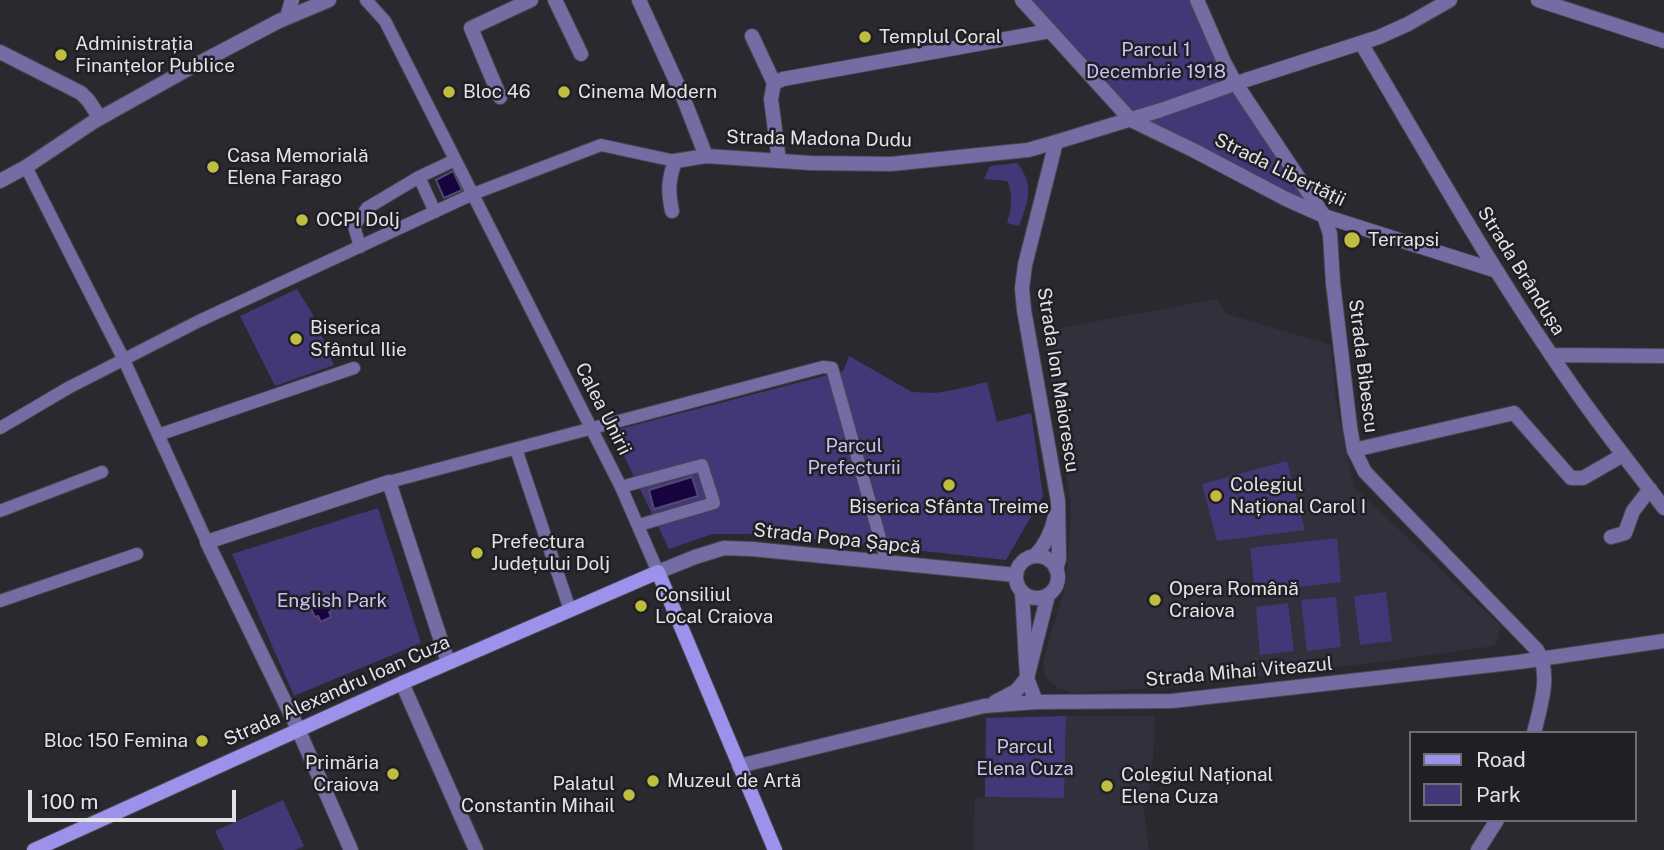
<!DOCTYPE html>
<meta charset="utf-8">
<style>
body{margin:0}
#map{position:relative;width:1664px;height:850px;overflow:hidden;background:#29292f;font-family:"Public Sans",sans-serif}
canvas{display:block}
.legend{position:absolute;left:1409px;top:731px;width:228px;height:91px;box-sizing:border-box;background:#201f25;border:2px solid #6e6d72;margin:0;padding:9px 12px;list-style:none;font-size:21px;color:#e3e2e6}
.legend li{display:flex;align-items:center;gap:14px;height:35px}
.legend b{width:35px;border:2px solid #6e6d72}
.scale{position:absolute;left:28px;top:790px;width:208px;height:32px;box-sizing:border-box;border:4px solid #e3e2e6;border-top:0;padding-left:9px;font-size:21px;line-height:24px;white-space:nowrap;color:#e3e2e6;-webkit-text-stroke:5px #201f25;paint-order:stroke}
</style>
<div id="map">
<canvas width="1664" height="850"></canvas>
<ul class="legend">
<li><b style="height:9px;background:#9d92eb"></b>Road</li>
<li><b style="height:19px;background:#433877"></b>Park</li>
</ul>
<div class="scale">100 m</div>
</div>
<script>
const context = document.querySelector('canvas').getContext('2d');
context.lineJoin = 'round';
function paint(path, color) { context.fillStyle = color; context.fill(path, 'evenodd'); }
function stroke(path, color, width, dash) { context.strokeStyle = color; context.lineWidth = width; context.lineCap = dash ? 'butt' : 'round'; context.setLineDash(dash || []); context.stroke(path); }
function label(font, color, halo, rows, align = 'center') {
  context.font = font + ' "Public Sans",sans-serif'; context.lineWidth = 5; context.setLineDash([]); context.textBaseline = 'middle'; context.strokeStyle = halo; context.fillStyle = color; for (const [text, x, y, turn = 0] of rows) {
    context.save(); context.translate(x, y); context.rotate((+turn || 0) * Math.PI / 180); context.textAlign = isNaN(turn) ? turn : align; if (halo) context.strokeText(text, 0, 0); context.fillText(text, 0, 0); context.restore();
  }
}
const built = new Path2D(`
 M1217,299L1227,314L1331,345L1336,402L1354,487L1501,626L1495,646L1387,661L1177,687L1072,693L1057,687L1047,679L1043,666L1044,657L1066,583L1071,505L1042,331Z
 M1066,716H1155L1152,776L1144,811L1149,850H973L975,797L1064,798Z`);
const green = new Path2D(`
 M1023,0H1196L1198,6L1315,206L1286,191L1151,130Z
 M1017,163C1035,184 1028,203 1019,226L1007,223C1011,209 1014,195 1007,181L984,179L990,166Z
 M297,289L312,313L334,365L275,386L240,316Z
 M849,356L912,392L935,393L958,389L987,382L997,422L1031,413L1043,496L1006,560L767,534H712L669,549L612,431L843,371Z
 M1287,461L1305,530L1217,541L1202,484Z
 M378,508L421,643L294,696L232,554Z
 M1337,538L1341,582L1255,592L1250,548Z
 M1386,592L1392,641L1360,645L1354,596Z
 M1336,597L1341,647L1307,651L1301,600Z
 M1288,603L1294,651L1260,655L1256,607Z
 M1066,716L1064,798L985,797L986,718Z
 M283,800L304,846L295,850H224L215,831Z`);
const water = new Path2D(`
 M453,171L462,190L444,198L436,180Z
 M692,477L698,496L654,509L649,490Z
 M320,591L322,596L325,595L332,611L329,612L331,617L321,622L318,616L315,617L308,602L311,600L309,596Z`);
const pedestrian = new Path2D(`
 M366,0L385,21L621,487L658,572
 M26,167L124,360L207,542
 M419,177L435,212
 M360,247L354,226L367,208L419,177L455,160
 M0,428L68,388L199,321L473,194L601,145L675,161
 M158,435L354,368
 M516,449L570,610
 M389,482L823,367L832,368L887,563
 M621,487L702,465L714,503L639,525
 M0,511L102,472
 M0,601L137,554`);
const minor = new Path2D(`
 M555,0L581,54
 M639,0L681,92L706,156
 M752,36L774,83L771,99L779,161
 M0,52L81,93L88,100L100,118
 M774,83L783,79L1050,31
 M1236,84L1324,216
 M500,97L471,28L531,0
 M672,211C668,191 668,181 675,161L706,156L811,163L891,164L1028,150L1056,142
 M1354,450L1514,413L1571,478H1583L1623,455
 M1611,537L1625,533L1633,511L1650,489
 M402,683L476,850
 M351,850L298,729L207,542L389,482L448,662`);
const tertiary = new Path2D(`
 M1022,0L1131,120L1193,150L1286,199L1324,216L1497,271
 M1197,0L1224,62L1236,84
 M1538,0L1664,41
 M287,17L292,0
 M1361,43C1423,147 1482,253 1550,353C1585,407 1625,457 1664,508
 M0,181L26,167L93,122L188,69L279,21L329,0
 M1324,216L1330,234L1333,283L1350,427L1354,450L1365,472L1537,650C1552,674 1540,707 1534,733
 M1551,355L1664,356
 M1035,556C1045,545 1052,531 1055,516
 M1016 577a21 21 0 1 1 42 0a21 21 0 1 1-42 0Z
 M1056,569L1059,559L1058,501L1024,310L1022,288L1025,265L1056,142L1161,110L1246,80L1379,37L1408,24L1450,0
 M658,572L695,557L724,548L752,549L1016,575
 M1022,592L1027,678L1036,702
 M995,702L1016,691L1027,678L1048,595
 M739,766L984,706L1036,702L1172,701L1519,662L1664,641
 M1478,850L1497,820`);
const secondary = new Path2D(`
 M34,850L402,683L658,572L775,850`);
const markers = [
 [865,37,7,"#c0be40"],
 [61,55,7,"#c0be40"],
 [449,92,7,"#c0be40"],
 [564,92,7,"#c0be40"],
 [213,167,7,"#c0be40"],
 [302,220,7,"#c0be40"],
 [1352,240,9,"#c0be40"],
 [296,339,7,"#c0be40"],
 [949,485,7,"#c0be40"],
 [1216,496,7,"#c0be40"],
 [477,553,7,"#c0be40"],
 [1155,600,7,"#c0be40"],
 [641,606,7,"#c0be40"],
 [202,741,7,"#c0be40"],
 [393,774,7,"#c0be40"],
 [653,781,7,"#c0be40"],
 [1107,786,7,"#c0be40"],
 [629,795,7,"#c0be40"]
];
const poiNames = [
 ["Templul Coral",879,37],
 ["Administrația",75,44],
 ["Finanțelor Publice",75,66],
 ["Bloc 46",463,92],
 ["Cinema Modern",578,92],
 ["Casa Memorială",227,156],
 ["Elena Farago",227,178],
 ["OCPI Dolj",316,220],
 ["Terrapsi",1368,240],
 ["Biserica",310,328],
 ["Sfântul Ilie",310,350],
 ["Colegiul",1230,485],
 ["Național Carol I",1230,507],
 ["Biserica Sfânta Treime",949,507,"center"],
 ["Prefectura",491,542],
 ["Județului Dolj",491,564],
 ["Opera Română",1169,589],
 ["Craiova",1169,611],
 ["Consiliul",655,595],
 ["Local Craiova",655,617],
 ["Bloc 150 Femina",188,741,"right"],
 ["Primăria",379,763,"right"],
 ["Craiova",379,785,"right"],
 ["Colegiul Național",1121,775],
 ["Elena Cuza",1121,797],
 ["Muzeul de Artă",667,781],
 ["Palatul",615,784,"right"],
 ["Constantin Mihail",615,806,"right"]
];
const parkNames = [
 ["Parcul 1",1156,50],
 ["Decembrie 1918",1156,72],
 ["Parcul",854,446],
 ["Prefecturii",854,468],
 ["English Park",332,601],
 ["Parcul",1025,747],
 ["Elena Cuza",1025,769]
];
const streetNames = [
 ["Strada Madona Dudu",819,139,1],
 ["Strada Libertății",1280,170,26],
 ["Strada Brândușa",1521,271,58],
 ["Strada Bibescu",1363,366,83],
 ["Strada Ion Maiorescu",1058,380,81],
 ["Calea Unirii",603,409,63],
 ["Strada Popa Șapcă",837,539,6],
 ["Strada Mihai Viteazul",1239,672,-5],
 ["Strada Alexandru Ioan Cuza",337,691,-24]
];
paint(built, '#31303c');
paint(green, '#433877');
paint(water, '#17043f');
stroke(water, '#544771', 2);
stroke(pedestrian, '#47474c', 14);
stroke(minor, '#47474c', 16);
stroke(tertiary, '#47474c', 16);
stroke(secondary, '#47474c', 16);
stroke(pedestrian, '#736da4', 12);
stroke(minor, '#736da4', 14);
stroke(tertiary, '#736da4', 14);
stroke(secondary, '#9d92eb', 14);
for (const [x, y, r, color] of markers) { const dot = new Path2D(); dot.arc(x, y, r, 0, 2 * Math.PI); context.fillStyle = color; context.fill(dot); stroke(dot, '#201f25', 2.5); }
label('19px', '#e3e2e6', '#201f25', poiNames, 'left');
label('19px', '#c7c4f1', '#201f25', parkNames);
label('19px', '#e3e2e6', '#201f25', streetNames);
</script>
